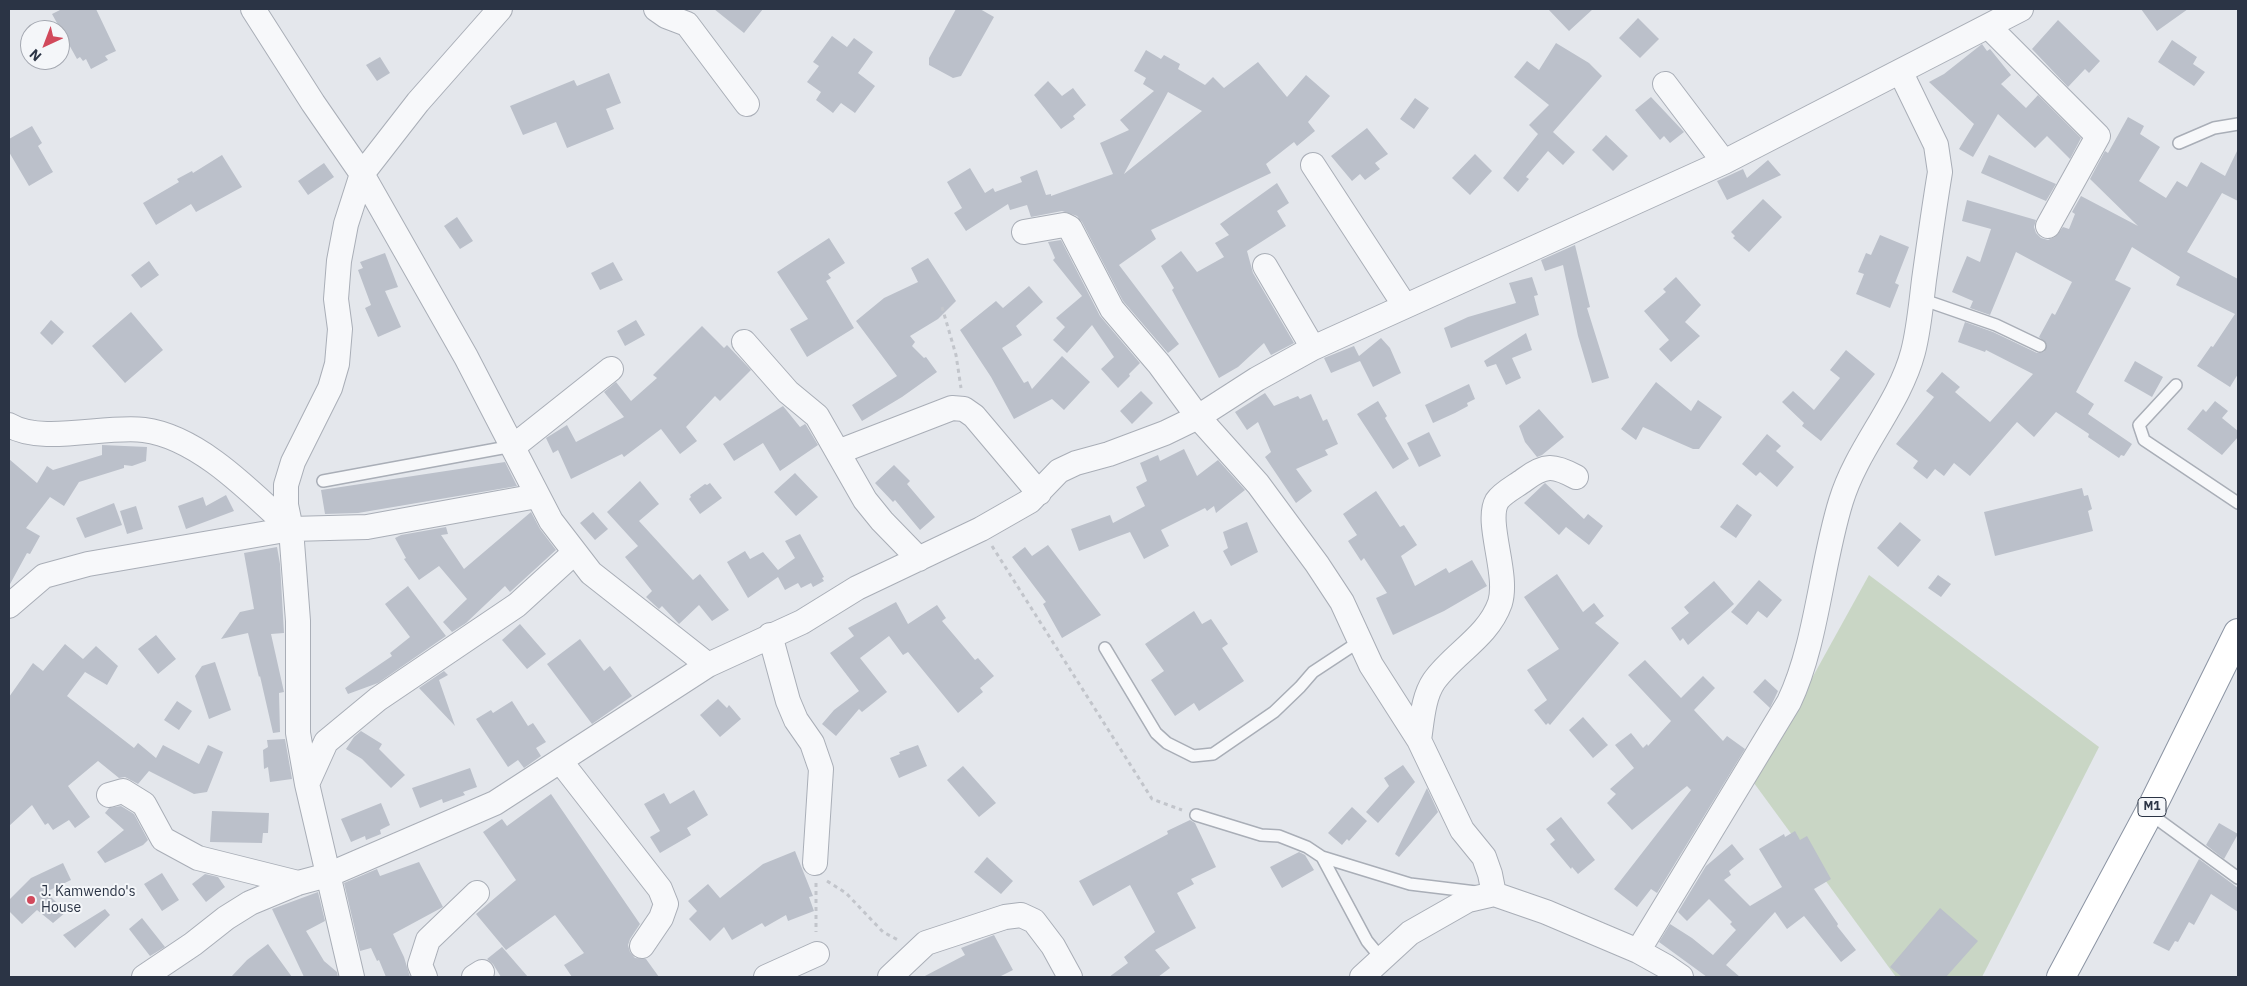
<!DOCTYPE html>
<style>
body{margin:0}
#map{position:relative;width:2247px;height:986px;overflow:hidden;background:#e4e7ec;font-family:"IBM Plex Sans",sans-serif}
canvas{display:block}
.frame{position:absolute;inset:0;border:10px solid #2b3445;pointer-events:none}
.north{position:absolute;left:20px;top:20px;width:50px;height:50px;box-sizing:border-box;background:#f4f6f9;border:1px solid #a4a8b1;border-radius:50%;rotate:223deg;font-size:14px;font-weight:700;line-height:20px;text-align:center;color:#2b3445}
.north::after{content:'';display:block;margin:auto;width:18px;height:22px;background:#d1495b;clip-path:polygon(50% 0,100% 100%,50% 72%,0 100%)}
</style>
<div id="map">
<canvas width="2247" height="986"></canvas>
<div class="frame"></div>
<div class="north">N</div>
</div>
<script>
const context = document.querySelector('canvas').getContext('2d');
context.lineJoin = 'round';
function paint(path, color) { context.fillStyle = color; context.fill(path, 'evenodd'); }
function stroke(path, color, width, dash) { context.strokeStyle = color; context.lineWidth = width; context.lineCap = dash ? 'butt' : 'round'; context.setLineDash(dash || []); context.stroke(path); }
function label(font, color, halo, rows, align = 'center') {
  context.font = font + ' "IBM Plex Sans",sans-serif'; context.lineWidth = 4; context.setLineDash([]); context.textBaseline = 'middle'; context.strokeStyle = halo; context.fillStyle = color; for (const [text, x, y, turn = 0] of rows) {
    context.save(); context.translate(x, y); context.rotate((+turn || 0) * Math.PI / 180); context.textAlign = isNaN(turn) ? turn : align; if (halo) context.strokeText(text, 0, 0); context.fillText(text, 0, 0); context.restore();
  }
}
const green = new Path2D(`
 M1869,575L2099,747L1982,977H1896L1754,783Z`);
const building = new Path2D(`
 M62,9H96L116,51L105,56L108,60L91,69L86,59L83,61L80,57L77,59L52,14Z
 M714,9H763L744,33Z
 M956,9H980L994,17L961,76L953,78L929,65V58Z
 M1548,9H1593L1569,31Z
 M2141,9H2188L2157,31Z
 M1638,18L1659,39L1640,58L1619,38Z
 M2058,20L2100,61L2089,73L2085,69L2068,87L2032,49Z
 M832,36L847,47L854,38L873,52L858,73L875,86L855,113L841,103L833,113L816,100L821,92L807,82L819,66L813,62Z
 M2172,40L2197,57L2193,64L2205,72L2194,86L2158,62Z
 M1556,43L1589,63L1602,76L1553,132L1575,152L1563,165L1548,151L1526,177L1529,179L1518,192L1503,178L1538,134L1529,125L1549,105L1514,77L1527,61L1539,70Z
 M1982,44L1987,51L1990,49L2011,75L2001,84L2026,108L2038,95L2081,138L2070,159L2047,136L2035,148L1998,114L1973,157L1959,149L1974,124L1929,82L1944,74Z
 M1146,50L1161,59L1164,55L1180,64L1178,69L1205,85L1213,77L1224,88L1258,62L1287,97L1306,75L1330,96L1308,122L1315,131L1297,146L1294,142L1266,164L1271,173L1151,230L1156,239L1119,265L1179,344L1168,353L1123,301L1082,222L1077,216L1062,211L1031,217L1027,205L1010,210L1008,204L966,231L954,213L962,208L947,182L970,168L985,193L993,188L995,192L1022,182L1020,177L1037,170L1046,195L1051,194V196L1113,174L1100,143L1129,130L1120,120L1154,91L1143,84L1146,78L1134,71ZM1168,92L1202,111L1124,174L1126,170Z
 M380,57L390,73L377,81L366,65Z
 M609,73L621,103L606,109L614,129L567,148L556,122L523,135L510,106L574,80L577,86Z
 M1048,81L1062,96L1073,88L1086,105L1073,116L1075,119L1061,129L1034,95Z
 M1651,97L1684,132L1670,143L1664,136L1660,140L1635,110Z
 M1415,98L1429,108L1414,129L1400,119Z
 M2128,117L2144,126L2140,134L2160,147L2139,181L2166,198L2177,181L2187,187L2201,162L2225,176L2238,149V201L2222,193L2187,252L2238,279V374L2230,387L2197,366L2211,346L2213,347L2235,314L2176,285L2180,277L2132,247L2115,280L2131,288L2076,392L2094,404L2088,414L2132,444L2124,456L2121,455L2119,458L2088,437L2089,434L2056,412L2034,437L2017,422L1970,476L1954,463L1944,476L1935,469L1927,479L1913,468L1918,461L1896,444L1934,397L1926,391L1942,372L1960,387L1955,392L1990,422L2033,374L1986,350L1985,352L1958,342L1965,322L1993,332L2037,353L2044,352L2047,345L2039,337L2052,313L2055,315L2072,282L2016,252L1990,315L1970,308L1973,301L1952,292L1967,256L1980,262L1991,229L1962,221L1967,200L2036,220L2034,227L2036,233L2041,238L2048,240L2055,237L2063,227L2069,229L2075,214L2072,212L2081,196L2138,226L2090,179L2105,151L2108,153Z
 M32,126L42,143L38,146L53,172L29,186L9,152V139Z
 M1367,128L1388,154L1375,163L1380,169L1365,180L1360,174L1352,181L1331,156Z
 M1606,135L1628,156L1613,171L1592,150Z
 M1475,154L1492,171L1470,195L1452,178Z
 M222,155L242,187L196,212L191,204L156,225L143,203L179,182L177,179L192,171L193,173Z
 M1989,155L2056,184L2046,201L1981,173Z
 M1768,160L1781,175L1727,200L1717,181L1743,169L1747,178Z
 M324,163L334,177L308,195L298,181Z
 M1277,183L1289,203L1277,211L1286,226L1247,251L1253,273L1294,343L1271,355L1264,343L1238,367L1219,378L1172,290L1174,288L1161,266L1181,251L1197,272L1224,257L1215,243L1229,235L1220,224Z
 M1763,199L1782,217L1749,252L1733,238L1735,236L1731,232Z
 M457,217L473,241L460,249L444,226Z
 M1880,235L1909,247L1895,283L1899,285L1890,308L1856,294L1864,274L1858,272L1866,253L1871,255Z
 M829,238L845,263L828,274L831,278L826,281L854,328L807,357L790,329L808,319L777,272Z
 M1061,240L1100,316L1140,363L1129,374L1130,376L1118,388L1101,369L1114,357L1092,325L1067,353L1053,340L1065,327L1056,318L1082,296L1053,260L1055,258L1048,242Z
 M1575,245L1590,307L1587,308L1609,378L1592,383L1578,336L1563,265L1545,271L1541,260Z
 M385,253L398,287L385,291L401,327L378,337L365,308L371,305L358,270L363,268L360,262Z
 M928,258L956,301L938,319L910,336L915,342L912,346L924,358L926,357L937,372L902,397L862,421L852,405L897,376L856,321L884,298L918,282L911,268Z
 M149,261L159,275L141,288L131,275Z
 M613,262L623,280L600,290L591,273Z
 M1532,277L1538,295L1534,296L1539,315L1451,348L1444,328L1468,317L1516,303L1509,283Z
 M1676,277L1701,305L1685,322L1700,336L1671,362L1659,349L1669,340L1644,311L1666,292L1663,289Z
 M1029,286L1043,302L1016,326L1022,335L1002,348L1024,383L1028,381L1032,389L1062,356L1090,382L1064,410L1052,399L1014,419L991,377L960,330L996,301L1003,308Z
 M131,312L163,350L125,383L92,346Z
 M51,320L64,332L52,345L40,333Z
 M636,320L645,335L625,346L617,331Z
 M702,326L724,348L727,345L751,370L720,401L715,396L686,427L697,441L680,454L661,429L624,457L622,454L571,479L558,450L553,453L546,438L567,425L576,442L624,417L604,392L616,382L631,401L657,378L653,375Z
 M1526,333L1532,350L1512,358L1521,378L1506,385L1496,364L1487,367L1484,361Z
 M1381,338L1390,348L1401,373L1373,387L1360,361L1331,373L1324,358L1354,346L1359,356Z
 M1846,350L1875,374L1821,441L1802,426L1804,423L1782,402L1793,391L1814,410L1840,378L1830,370Z
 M2135,361L2163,377L2152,397L2124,381Z
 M1656,382L1691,411L1698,400L1722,417L1699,449H1693L1643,427L1636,440L1621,429Z
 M1469,384L1475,399L1467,403L1468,406L1455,413L1433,423L1425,405Z
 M1141,391L1153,403L1132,424L1120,411Z
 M1265,393L1274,406L1298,396L1300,399L1311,394L1323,421L1327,419L1338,444L1325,450L1328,455L1296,469L1312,491L1296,503L1265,457L1271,452L1258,422L1247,430L1235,412Z
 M1378,401L1387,416L1385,418L1409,459L1393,469L1357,414Z
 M2215,401L2228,411L2222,418L2238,431V437L2222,455L2187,429L2203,409L2206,412Z
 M783,406L800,427L805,424L806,425L818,445L780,471L763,443L734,461L723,444Z
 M1539,409L1564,437L1542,455L1537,457L1525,442L1519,426Z
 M1429,432L1441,456L1419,467L1407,443Z
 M1767,434L1781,446L1776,451L1794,467L1777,487L1760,472L1756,476L1742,464Z
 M102,445L147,447L146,461L132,466L124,465V468L79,482L64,506L50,497L26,528L40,536L30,554L27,553L9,586V459L37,483L47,466L53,470L102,455Z
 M1184,449L1197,476L1218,460L1245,490L1216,513L1214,506L1207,511L1205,508L1161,530L1169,546L1144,559L1130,532L1079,551L1071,529L1110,515L1113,523L1145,506L1136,487L1147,481L1140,463L1158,455L1160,461Z
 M505,462L517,486L358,513L325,514L321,490Z
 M894,465L910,481L907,484L935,517L920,530L895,500L893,502L875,483Z
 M795,473L818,497L796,516L774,492Z
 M640,481L659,504L639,521L693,580L700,574L729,610L712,621L699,605L679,624L662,606L659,609L646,597L652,591L625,557L638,546L607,512Z
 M710,483L722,498L700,514L689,499L691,497L690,495L705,484L707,485Z
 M1545,483L1584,519L1588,514L1603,526L1589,545L1566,527L1559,535L1524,503Z
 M2082,488L2084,496L2088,495L2092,509L2088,511L2093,531L1995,556L1984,512Z
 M1376,491L1400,527L1404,525L1417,545L1401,556L1415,586L1446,568L1449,573L1472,560L1487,586L1444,611L1393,635L1376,598L1387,593L1364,558L1361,561L1348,541L1357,535L1343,514Z
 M226,495L234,511L186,529L178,506L203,497L206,506Z
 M114,503L122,525L85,538L76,518Z
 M1737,504L1752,515L1736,538L1720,527Z
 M136,506L143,529L127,534L120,511Z
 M531,512L540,529L556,550L510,592L505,586L466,623L452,632L443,622L467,599L439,566L419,580L404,559L406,558L395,538L401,535L446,527L448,534L441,535L464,569Z
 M593,512L608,529L595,540L580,523Z
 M1247,522L1258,552L1231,566L1223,551L1228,548L1223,532Z
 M1900,522L1921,540L1898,567L1877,548Z
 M800,534L824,577L822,578L824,581L813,587L811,583L801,588L798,583L785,590L778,577L748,598L727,562L745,551L750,559L763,552L778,570L795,558L785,541Z
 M1048,545L1101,615L1062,638L1043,604L1046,602L1012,557L1025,547L1032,556Z
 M277,547L280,564L284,633L271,634L284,692L279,693L280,732L273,733L260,676L259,677L248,633L221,639L240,612L254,609L244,553Z
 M1557,574L1583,612L1594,603L1604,616L1595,623L1619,643L1550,725L1548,723L1546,725L1534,710L1547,700L1527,670L1559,649L1524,597Z
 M1938,575L1951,584L1941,597L1928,588Z
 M1759,580L1782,600L1767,618L1758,611L1747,625L1731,612Z
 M1714,581L1734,604L1688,645L1683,638L1680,641L1671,628L1689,613L1684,607Z
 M408,586L446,636L378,683L348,694L345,688L392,656L390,653L410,637L385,604Z
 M896,602L908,624L937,605L946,618L942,621L975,660L978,658L994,676L980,688L983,692L958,713L908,652L903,655L889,636L860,658L887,692L862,712L859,709L836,736L822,724L834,710L859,691L830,653L854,636L848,628Z
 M1194,611L1202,624L1211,619L1228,644L1222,648L1244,681L1199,711L1194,703L1175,716L1151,680L1164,671L1145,644Z
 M520,624L546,654L527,669L502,640Z
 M156,635L176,659L158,674L138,649Z
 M580,639L604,671L610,666L632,696L592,724L547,664Z
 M65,644L83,659L96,646L118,666L107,685L85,672L67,696L134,748L138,743L156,758L163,745L199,764L208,745L223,752L207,792L194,794L149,771L138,784L125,777L119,778L98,761L68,786L90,817L75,828L69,820L53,830L48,823L45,825L32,805L9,826V697L33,663L43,671Z
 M1645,660L1681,698L1703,676L1715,688L1694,710L1723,741L1727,736L1745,749L1657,893L1651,889L1637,907L1614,889L1691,790L1687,786L1632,830L1607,803L1616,794L1610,789L1634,768L1615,745L1631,733L1643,748L1647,744L1648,746L1671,721L1628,675Z
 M215,662L231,710L209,719L195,676L202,666Z
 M444,671L448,675L439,680L455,726L419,688Z
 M1765,679L1778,691L1770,708L1753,692Z
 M718,699L727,708L729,705L741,719L720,737L700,715Z
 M177,701L192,711L179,730L164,720Z
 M512,701L528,726L533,723L546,742L536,748L541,756L524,768L518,760L508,767L476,719L491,710L493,713Z
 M1583,717L1608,745L1593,758L1569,730Z
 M361,731L382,744L379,749L405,775L391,788L362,759L346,749L354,737Z
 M285,739L292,779L270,782L268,767L264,769L263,750L268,747L267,740Z
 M918,745L927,766L899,778L890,758L900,754L899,752Z
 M1403,765L1415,782L1378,823L1366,812L1389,786L1384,778Z
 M963,766L996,803L979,817L947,780Z
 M470,768L477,787L463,792L465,795L443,803L442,799L420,808L412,788Z
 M1427,788L1438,812L1399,857L1395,854Z
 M694,790L708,815L687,828L691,835L660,853L650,837L660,831L644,804L664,793L670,804Z
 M551,794L640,924L630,939L628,945L630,952L635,958L646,959L659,977H572L564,965L584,953L555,915L506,950L476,914L516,880L483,832L502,819L507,826Z
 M381,803L390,825L380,830L381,834L366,840L365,836L351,842L341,819Z
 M121,806L134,814L148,840L143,845L105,863L97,852L124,830L105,813L109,808Z
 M1352,807L1367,821L1349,841L1347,839L1342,845L1328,833Z
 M212,811L269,813L268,833H263L262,843L210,842Z
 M1561,817L1595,860L1578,874L1572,867L1571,869L1550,844L1555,840L1546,829Z
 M1190,820L1195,823L1216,867L1191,879L1194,884L1177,893L1196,928L1155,950L1170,968L1158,977H1109L1128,963L1124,957L1155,932L1130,885L1093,906L1079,881L1168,834L1167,831Z
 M2219,823L2238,834L2224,859L2206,845Z
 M1795,831L1800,840L1807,836L1831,879L1814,889L1838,924L1837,926L1856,950L1841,962L1804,916L1787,929L1775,912L1726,965L1740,977H1707L1659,942L1670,924L1692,938L1713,955L1736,930L1730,924L1732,922L1709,899L1687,921L1678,912L1706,866L1732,844L1744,859L1729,871L1731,875L1724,880L1750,906L1782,887L1759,849L1784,834L1785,837Z
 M795,851L813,896L809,897L814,911L788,921L786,915L765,927L762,923L732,940L724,927L710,941L689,919L697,911L688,901L708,884L720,898L763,864Z
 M1299,852L1305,855L1314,870L1282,888L1270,867Z
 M987,857L1013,881L1001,894L974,872Z
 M2199,859L2238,888V912L2211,894L2194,925L2189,922L2178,942L2175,941L2169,951L2153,943Z
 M419,862L443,907L393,934L404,957L410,977H386L379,960L377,961L371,948L360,951L344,883L377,869L380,876Z
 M63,863L71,880L46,892L66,912L53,923L37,910L22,924L9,911V900L31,878Z
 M162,873L179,900L162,911L144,884Z
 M205,874L218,877L225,887L206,902L192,884Z
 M318,892L325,921L306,931L324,961L337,972L338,977H304L272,909Z
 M1940,908L1978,941L1946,977H1902L1890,967Z
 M105,909L110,915L75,948L63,935Z
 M142,918L165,947L150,956L129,929Z
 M994,935L1013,970L999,977H923L965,955L961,948Z
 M268,944L292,977H231L247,960Z
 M502,947L528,977H501L493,964L487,959Z`);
const path = new Path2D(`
 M942,307L956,355L961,388
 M992,546L1152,799L1182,810
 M827,881L846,893L883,932L898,940
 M816,883V932`);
const service = new Path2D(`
 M2179,143L2214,128L2238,124
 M1921,299L1996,325L2040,346
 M2176,385L2139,425L2144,440L2238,503
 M323,481L513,446
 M1105,648L1156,733L1167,743L1193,756L1213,754L1274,712L1300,687L1313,672L1360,641
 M2149,813L2238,878
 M1196,815L1261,835L1279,836L1307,847L1322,857L1367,941L1381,958
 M1322,857L1410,884L1476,892`);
const minor = new Path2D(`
 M253,9L313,103L362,174L466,357L551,521L591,573L708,665
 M656,9L666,16L687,24L747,104
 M1989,27L2098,136L2048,226
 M1665,84L1724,162
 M1313,165L1405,306
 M1024,232L1064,225L1070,228L1112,309L1159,364L1198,417L1258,484L1317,564L1342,602L1371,665L1419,740L1462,830L1484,857L1490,874L1494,894
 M1265,266L1313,348
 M744,342L788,392L817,416L865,500L882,521L919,559
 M9,425C42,445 105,425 144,430C199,437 252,493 291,529
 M514,446L611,369
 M838,452L952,408L964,409L974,416L1039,493
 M9,606L44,576L88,564L291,529L367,527L537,496
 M770,635L788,701L796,720L812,743L821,769L815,863
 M1419,740C1422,721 1423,697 1434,681C1454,653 1488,637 1500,603C1509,574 1485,522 1497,501C1502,493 1516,486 1524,480C1545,464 1554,465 1576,477
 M561,762L660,889L666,904L661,918L642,946
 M307,784L326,742L378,699L517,605L574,553
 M109,795L123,791L144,804L163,839L198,858L298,883
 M1638,951L1789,702C1817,643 1821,565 1841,501C1857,448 1899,405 1913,352C1919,329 1921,304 1924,280C1929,244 1934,208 1940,172L1936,145L1901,73
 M144,977L193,944L226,918L250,903L298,883L328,875L495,803L708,665L802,622L857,588L981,529L1030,501L1059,471L1076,463L1109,454L1165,433L1198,417L1257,379L1313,348L1724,162L2021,9
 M352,977L307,784L298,733V621L291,529L286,505V485L293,462L330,388L337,364L340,329L336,299L339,261L346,224L362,174L418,102L500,9
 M425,977L420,965L428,940L477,893
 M474,977L482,972
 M766,977L817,954
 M890,977L926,943L1005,917L1021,915L1034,921L1053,946L1070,977
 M1362,977L1410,933L1468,900L1494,894L1546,912L1638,951L1665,966L1681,977`);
const trunk = new Path2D(`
 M2061,977L2149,813L2238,633`);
const markers = [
 [31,900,5,"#d1495b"]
];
const shields = [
 [2152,807,28]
];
const shieldNames = [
 ["M1",2152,807]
];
const poiNames = [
 ["J. Kamwendo's",41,892],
 ["House",41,908]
];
paint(green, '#c9d6c5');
paint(building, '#bbc0ca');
stroke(service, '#a9aeb7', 14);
stroke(minor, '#a9aeb7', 26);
stroke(trunk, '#8b94a3', 30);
stroke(path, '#c2c5cb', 3, [4, 4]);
stroke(service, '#f7f8fa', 11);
stroke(minor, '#f7f8fa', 24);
stroke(trunk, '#fff', 28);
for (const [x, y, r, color] of markers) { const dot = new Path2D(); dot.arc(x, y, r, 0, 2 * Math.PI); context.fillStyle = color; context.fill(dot); stroke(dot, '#f4f6f9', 2); }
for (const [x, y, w] of shields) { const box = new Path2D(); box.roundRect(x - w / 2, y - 9.5, w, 19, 4); context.fillStyle = '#f4f6f9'; context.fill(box); stroke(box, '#2b3445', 1); }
label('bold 12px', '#2b3445', null, shieldNames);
label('14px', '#2b3445', '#f4f6f9', poiNames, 'left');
</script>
